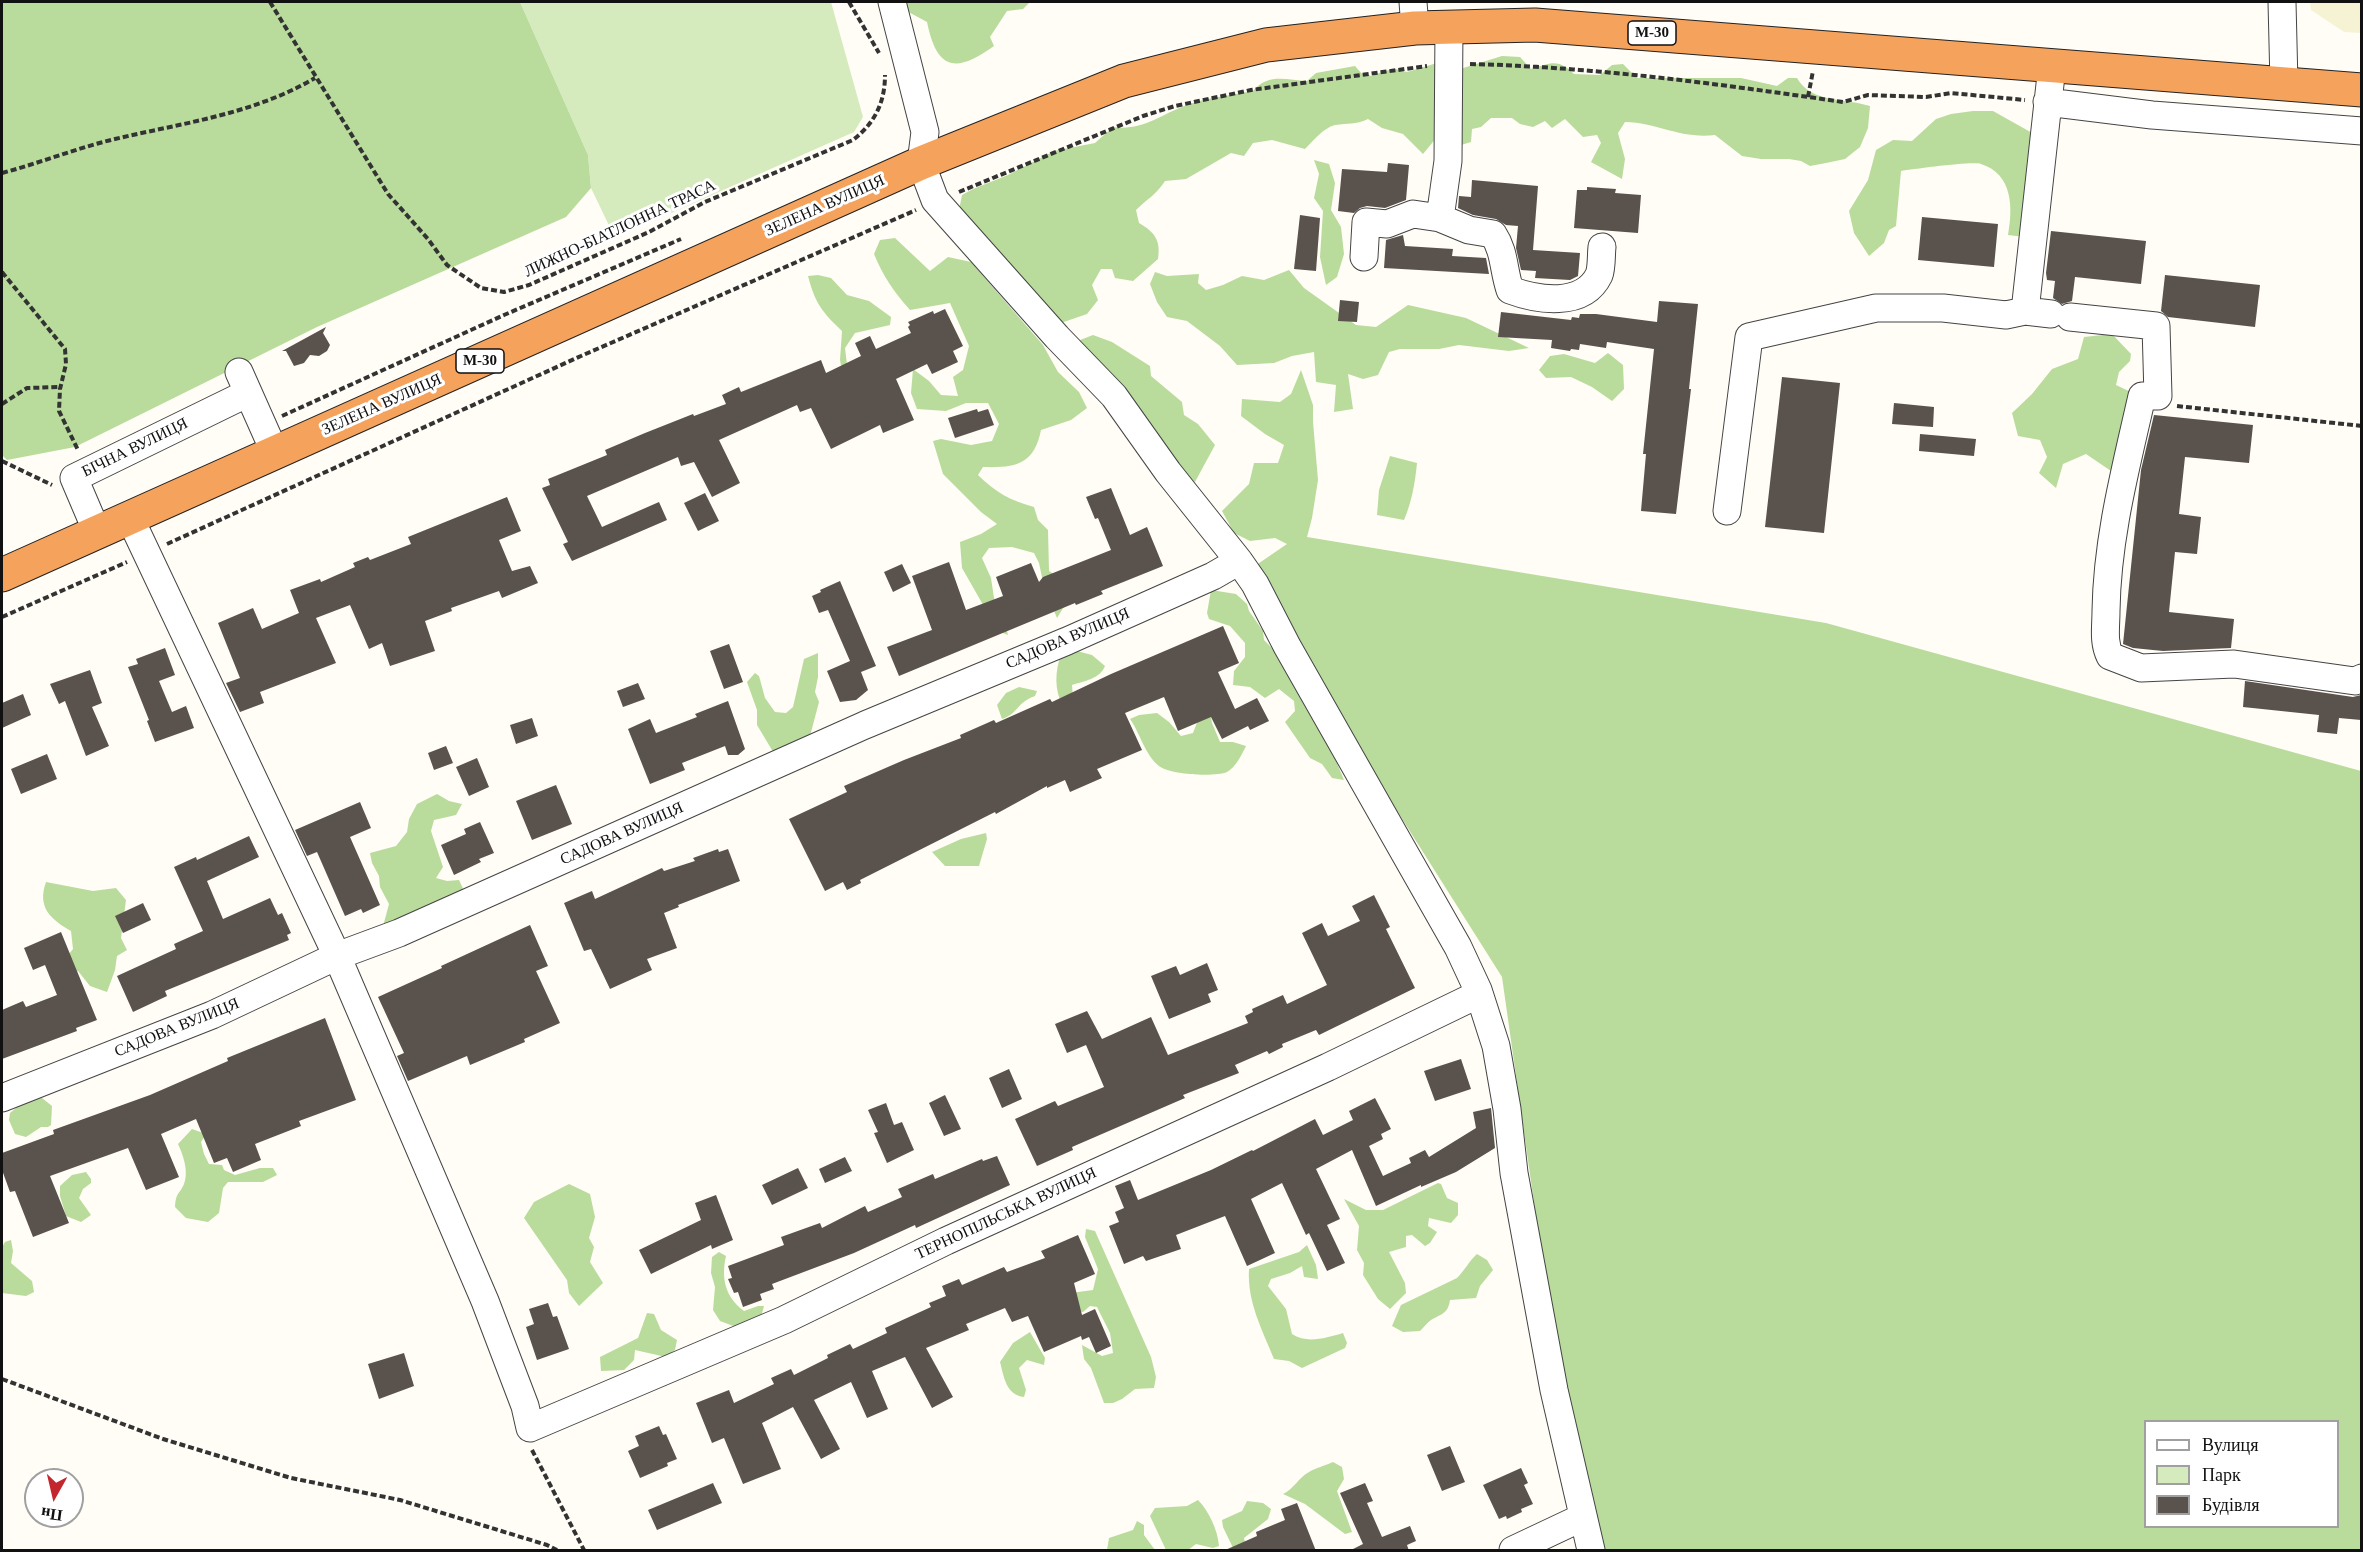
<!DOCTYPE html>
<meta charset="utf-8">
<style>
body{margin:0}
#map{position:relative;width:2363px;height:1552px;overflow:hidden;background:#fffdf5;font-family:"Times New Roman",serif}
canvas{display:block}
.frame{position:absolute;inset:0;border:3px solid #111;pointer-events:none}
.legend{position:absolute;left:2144px;top:1420px;width:195px;height:108px;box-sizing:border-box;background:#fff;border:2px solid #a0a0a0;margin:0;padding:8px 10px;list-style:none;font-size:18px;color:#111}
.legend li{display:flex;align-items:center;gap:12px;height:30px}
.legend b{width:30px;border:2px solid #a0a0a0}
.north{position:absolute;left:24px;top:1468px;width:60px;height:60px;box-sizing:border-box;background:#fff;border:2px solid #a0a0a0;border-radius:50%;rotate:188deg;font-size:16px;font-weight:700;line-height:24px;text-align:center;color:#111}
.north::after{content:'';display:block;margin:auto;width:21px;height:27px;background:#c4262e;clip-path:polygon(50% 0,100% 100%,50% 72%,0 100%)}
</style>
<div id="map">
<canvas width="2363" height="1552"></canvas>
<div class="frame"></div>
<ul class="legend">
<li><b style="height:8px;background:#fff"></b>Вулиця</li>
<li><b style="height:16px;background:#d5ebbd"></b>Парк</li>
<li><b style="height:16px;background:#5a524d"></b>Будівля</li>
</ul>
<div class="north">Пн</div>
</div>
<script>
const context = document.querySelector('canvas').getContext('2d');
context.lineJoin = 'round';
function paint(path, color) { context.fillStyle = color; context.fill(path, 'evenodd'); }
function stroke(path, color, width, dash) { context.strokeStyle = color; context.lineWidth = width; context.lineCap = dash ? 'butt' : 'round'; context.setLineDash(dash || []); context.stroke(path); }
function label(font, color, halo, rows, align = 'center') {
  context.font = font + ' "Times New Roman",serif'; context.lineWidth = 6; context.setLineDash([]); context.textBaseline = 'middle'; context.strokeStyle = halo; context.fillStyle = color; for (const [text, x, y, turn = 0] of rows) {
    context.save(); context.translate(x, y); context.rotate((+turn || 0) * Math.PI / 180); context.textAlign = isNaN(turn) ? turn : align; if (halo) context.strokeText(text, 0, 0); context.fillText(text, 0, 0); context.restore();
  }
}
const farmland = new Path2D(`
 M2310,2H2361V33L2344,32L2311,10Z`);
const green = new Path2D(`
 M520,2H831L863,117L854,132L615,238L591,188L588,155Z`);
const forest = new Path2D(`
 M2,2H520L588,155L591,188L566,217L317,327L75,447L7,460L2,455Z
 M890,2H1030L1023,9L1007,11L990,37L994,46C955,74 937,70 927,22Z
 M1502,56L1520,57L1531,69C1551,63 1558,58 1574,74L1600,75L1612,65L1623,64L1637,78H1741L1777,86L1788,78H1797C1811,103 1844,98 1870,106L1868,128L1860,147L1845,159L1826,163L1810,166L1801,161L1789,159H1761L1742,156L1715,135C1680,139 1659,123 1625,122L1618,133L1625,159L1622,179L1591,162L1601,143L1597,135L1583,137L1565,119L1552,128L1545,121L1533,127L1520,124L1512,118H1491L1481,127L1472,129L1471,142L1461,145L1460,69Z
 M1437,63L1442,94L1435,108L1437,137L1423,154L1403,134L1382,128L1368,119C1355,125 1348,123 1335,125C1323,128 1313,141 1305,149L1272,140L1253,143L1244,156L1231,153L1186,179L1165,181C1157,194 1146,200 1136,210L1139,223C1155,232 1161,241 1158,259L1133,281L1115,278L1112,269H1101L1092,285L1098,300L1087,314L1055,325L957,221L962,195L973,189L1008,175L1054,151L1095,143L1113,127C1141,131 1159,116 1184,106C1205,98 1231,95 1253,91C1268,73 1286,80 1307,81L1316,73L1355,66L1362,74L1372,76L1384,71L1396,69L1407,72Z
 M1973,111H1993L2034,134L2024,237L2008,235C2013,208 2013,174 1981,164C1972,161 1915,169 1901,171L1896,226L1889,230L1884,243L1869,256L1854,233L1849,211L1868,180L1876,150L1893,140L1912,141L1936,119L1951,114Z
 M1314,160L1329,164L1335,183L1331,210L1341,227L1344,254L1337,277L1326,285L1320,257L1323,211L1314,198L1319,174Z
 M895,238L930,271L948,257L971,262L1043,345L1058,372L1079,392L1087,408L1071,420L1041,430C1034,465 1015,468 983,467L978,475C995,492 1011,501 1034,507L1038,520L1048,530L1049,571L1060,578L1065,605L1057,618L1044,587L1039,563L1034,553L1012,547L989,548L982,558L991,578L994,598L1004,619L1008,635L998,631L962,568L960,542L981,534L997,524L981,512L943,474L933,441L941,439L971,445L992,441L999,424L988,403H966L946,411L917,409L911,393L913,369L929,381L941,395L958,396L953,377L963,370L969,346L950,303L910,310C894,292 883,276 874,254L880,240Z
 M1289,270L1304,288L1356,325L1376,327L1408,305L1466,318L1529,348L1509,351L1459,345L1439,349H1400L1389,352L1378,375L1363,379L1348,374L1353,409L1334,412L1336,385L1316,382L1314,352L1292,356L1274,363L1237,365L1220,346L1187,321L1167,317L1157,302L1150,284L1155,272L1167,276L1199,274L1198,283L1206,290L1223,285L1242,276L1264,280Z
 M818,275L831,278L847,295L869,301L891,317L890,325L855,333L845,348L848,373L845,389L840,360L842,331C822,312 815,303 808,276Z
 M2112,334L2131,354L2130,361L2119,372L2116,385L2135,394L2114,473L2086,454L2063,464L2056,488L2039,473L2047,457L2040,440L2018,436L2012,413L2032,394L2052,369L2078,359L2084,337Z
 M1093,335L1112,342L1150,366L1151,376L1182,402L1184,415L1198,424L1215,445L1195,482L1180,475L1075,342Z
 M1608,353L1623,365L1624,389L1612,401L1592,387L1571,377L1546,378L1539,370L1550,356L1564,354L1595,363Z
 M1301,370L1313,405V422L1318,480L1312,518L1307,537L1826,623L2361,771V1550H1600L1560,1386L1502,977L1246,572L1287,544L1275,538L1250,541L1234,533L1222,511L1249,484L1254,463H1278L1284,445L1265,434L1241,416L1242,399L1280,402L1291,394ZM2146,1422H2338V1526H2146Z
 M1390,456L1417,463C1415,483 1412,501 1404,520L1377,515L1379,490Z
 M1211,590L1236,594L1247,604L1249,611L1263,631L1264,640L1279,655L1334,756L1344,780L1332,778L1322,764L1310,758L1285,722L1295,711L1294,701L1279,689L1265,698L1250,687L1233,685L1234,671L1245,657V643L1230,626L1209,619L1207,613Z
 M1073,650L1092,655L1105,666C1100,679 1084,681 1072,685L1073,698L1063,707C1054,689 1055,672 1061,654Z
 M818,653V677L815,692L819,702L810,736L775,755L757,725V710L747,682L755,673L759,676L765,698L775,712L786,713L793,707L804,659Z
 M1019,687L1037,691L1035,696C1017,702 1018,714 1002,719L997,705L1006,693Z
 M1157,713L1169,722L1181,736L1193,733L1198,720L1210,713L1212,723L1220,742H1233L1246,746C1242,754 1236,767 1227,772C1215,777 1170,775 1159,766C1145,755 1140,733 1130,719L1139,715Z
 M437,794L449,801L462,804L456,815L434,820L431,831L443,867L436,878L447,881L459,880L465,893L382,930L389,904L380,887L379,876L372,863L370,853L396,846L407,832L409,819L417,804Z
 M986,833L987,839L979,866H945L932,852L961,839Z
 M46,882L93,891L116,888L126,900L121,938L127,950L117,956L115,970L107,992L90,986L78,971L54,980L60,965L73,949L71,931C50,919 37,907 46,882Z
 M37,1094L52,1106L51,1125L48,1127H41L26,1137L15,1134L9,1120L10,1113L29,1097Z
 M192,1129L206,1134L201,1142L204,1154L209,1164L222,1165L224,1170L235,1175L260,1168H273L277,1175L263,1182H228L223,1188L219,1213L208,1222L186,1218L175,1207C176,1192 179,1195 184,1184C189,1171 183,1155 178,1144Z
 M86,1172L91,1179V1183L83,1189L79,1198L91,1215L81,1222L66,1216L60,1196V1186L72,1175Z
 M1438,1183L1441,1184L1447,1198L1458,1203V1215L1451,1223L1429,1218L1428,1226L1437,1232L1430,1243L1425,1246L1412,1235L1406,1236V1247L1389,1252L1405,1283L1406,1293L1390,1309L1378,1299L1363,1275L1364,1263L1357,1250L1359,1226L1344,1199L1366,1210H1383Z
 M569,1184L590,1194L595,1217L589,1238L594,1247L590,1262L603,1283L579,1306L569,1293L567,1280L524,1218L534,1202Z
 M1086,1229L1095,1231L1151,1357L1156,1377L1154,1388L1135,1389L1122,1399L1113,1403H1104L1091,1368L1084,1359L1082,1345L1102,1356L1113,1353L1110,1333L1097,1307L1090,1306L1083,1312L1065,1310L1071,1293L1093,1290L1098,1269L1085,1237Z
 M11,1240L13,1251L11,1263L32,1281L34,1292L26,1296L2,1293V1247L5,1242Z
 M1307,1245L1316,1265L1318,1279L1304,1277L1302,1266L1290,1273L1271,1279L1268,1286L1286,1309L1292,1334C1307,1344 1326,1338 1343,1333L1347,1343L1345,1348L1302,1368L1289,1361L1274,1359C1262,1329 1247,1302 1249,1269L1299,1252Z
 M719,1252L726,1256C721,1278 725,1297 744,1311L758,1306H764L761,1317L736,1327L720,1321L713,1310L715,1287L711,1273L712,1257Z
 M1477,1254L1487,1260L1493,1270L1480,1286L1476,1298L1450,1300C1448,1314 1441,1314 1431,1320C1427,1323 1423,1328 1420,1331L1403,1332L1392,1326L1401,1305L1457,1278C1465,1270 1469,1261 1477,1254Z
 M647,1313L654,1314L661,1330L677,1340L675,1350L666,1357L635,1350L634,1360L624,1370L601,1371L600,1357L638,1338Z
 M1030,1332L1045,1358L1044,1365L1027,1360L1019,1368L1026,1390L1024,1397C1006,1395 1004,1377 1000,1362L1013,1343Z
 M1333,1462L1342,1467L1344,1479L1337,1491L1352,1532L1345,1534L1305,1504L1283,1494C1293,1490 1299,1477 1309,1472C1317,1467 1325,1466 1333,1462Z
 M1198,1500C1209,1511 1218,1531 1219,1546L1213,1548L1196,1544L1188,1550H1166L1150,1516L1155,1508L1187,1506Z
 M1247,1501L1263,1503L1271,1509L1268,1519L1244,1538L1246,1547L1234,1550L1223,1527L1222,1520L1242,1511Z
 M1137,1521L1144,1525V1535L1155,1550H1107L1109,1538L1133,1530Z`);
const building = new Path2D(`
 M1388,163L1409,165L1406,200L1385,208L1367,206L1360,208L1354,213L1338,211L1342,169L1387,172Z
 M1472,180L1538,186L1533,250L1580,253L1578,276L1570,280L1535,278L1536,271L1521,270L1516,248L1518,226L1506,225L1496,219L1473,215L1458,208L1459,196L1471,197Z
 M1587,187L1616,189L1615,193L1641,195L1638,233L1574,228L1577,190H1587Z
 M1300,215L1320,218L1316,271L1294,269Z
 M1922,217L1998,224L1994,267L1918,260Z
 M2051,231L2146,241L2141,284L2075,277L2072,301L2062,304L2053,298L2055,281L2047,280L2046,273Z
 M1403,235L1405,246L1453,249L1452,256L1486,258L1489,274L1384,268L1386,240Z
 M2165,275L2260,285L2255,327L2168,317L2161,311Z
 M1340,300L1359,302L1357,322L1338,321Z
 M1659,301L1698,304L1689,389H1691L1676,514L1641,511L1646,454H1643L1654,349L1607,342L1606,348L1580,344L1579,350L1571,349L1570,351L1551,348L1552,340L1498,337L1501,312L1571,320L1572,317L1579,318L1580,314H1596L1657,322Z
 M945,309L963,346L953,351L958,362L932,374L927,364L896,379L914,420L883,433L880,425L831,449L811,408L800,412L797,405L719,440L740,483L712,497L694,462L681,466L678,457L587,496L602,527L659,502L667,520L572,561L563,544L568,542L542,488L550,485L548,479L607,455L605,450L645,433L693,414L694,416L726,404L722,395L739,387L741,392L821,360L826,373L861,356L855,343L870,336L876,349L911,333L908,327L910,325L908,322L933,311L934,314Z
 M326,327L323,333L330,345L327,351L319,356L310,355L304,363L294,366L286,351H282Z
 M1782,377L1840,383L1824,533L1765,527Z
 M1894,403L1934,407L1933,427L1892,424Z
 M977,409L978,412L988,409L994,425L955,438L948,418Z
 M2154,415L2253,425L2249,463L2185,457L2179,514L2201,517L2197,554L2175,552L2169,612L2234,619L2231,648L2163,651L2133,648L2123,644L2141,470Z
 M1920,434L1976,439L1974,456L1919,451Z
 M1111,488L1130,535L1147,527L1163,566L1101,591L1103,594L1076,605L1075,603L899,676L887,647L932,630L912,576L949,562L966,610L1003,596L996,577L1031,563L1039,582L1043,577L1111,550L1098,518L1095,519L1086,497Z
 M705,493L719,521L698,531L684,503Z
 M507,497L521,531L499,540L512,571L530,566L538,583L502,598L499,591L451,608L452,611L425,621L435,651L390,666L382,643L369,649L350,605L316,618L336,663L260,692L264,703L240,712L226,683L240,678L218,623L253,608L262,629L299,613L290,590L320,579L321,582L355,567L353,563L368,557L370,560L411,544L408,537Z
 M902,564L911,583L893,592L884,572Z
 M840,581L876,666L861,672L868,690L856,700L840,702L827,671L850,661L828,610L819,613L812,596L821,592L820,590Z
 M1223,626L1239,663L1218,672L1235,709L1257,698L1269,721L1250,730L1248,726L1222,739L1211,717L1178,731L1164,697L1125,713L1142,750L1097,769L1102,778L1070,792L1065,780L1047,788V786L996,814L995,812L860,880L861,883L847,890L843,882L825,891L789,819L847,792L844,786L904,760L961,738L960,735L994,720L996,723L1050,699L1052,702L1111,674Z
 M729,644L743,682L724,689L710,651Z
 M165,648L175,675L159,681L172,712L186,706L194,728L155,742L147,721L149,720L128,667L138,664L136,659Z
 M90,670L102,703L92,707L109,746L86,756L65,701L59,704L50,684Z
 M2245,681L2353,697L2361,695V720L2339,718L2337,734L2317,732L2319,715L2243,707Z
 M638,683L645,699L623,707L617,691Z
 M23,694L31,715L2,728V703Z
 M728,701L745,749L738,755H728L725,746L682,763L685,770L650,784L628,729L650,719L656,733L697,717L695,714Z
 M532,718L538,736L516,744L510,725Z
 M446,746L453,763L434,770L428,753Z
 M47,754L57,779L21,794L11,769Z
 M477,758L489,787L469,796L456,767Z
 M556,785L572,824L532,840L516,801Z
 M360,802L371,828L350,837L380,905L363,913L361,909L345,916L317,852L307,856L295,830Z
 M480,822L494,853L479,859L481,862L454,875L441,845L466,834L464,829Z
 M249,836L259,857L207,881L223,919L270,898L278,915L282,913L291,933L287,935L289,940L165,991L167,996L133,1012L117,976L176,949L174,944L203,931L174,867L196,857L197,860Z
 M718,849L719,852L728,849L740,881L678,905L679,907L664,913L677,948L647,959L652,970L610,989L591,949L584,951L564,903L592,891L595,899L662,868L664,871L695,861L693,858Z
 M1374,895L1390,927L1386,929L1415,988L1319,1035L1316,1030L1282,1044L1283,1047L1269,1054L1267,1051L1235,1065L1239,1073L1183,1095L1185,1098L1072,1147L1073,1150L1037,1166L1015,1119L1055,1101L1058,1106L1104,1087L1086,1045L1067,1053L1055,1024L1087,1011L1102,1039L1151,1017L1168,1055L1248,1023L1245,1016L1253,1012L1252,1009L1283,995L1287,1004L1327,985L1302,933L1322,923L1328,936L1360,921L1352,906Z
 M143,903L151,920L123,933L115,916Z
 M530,925L548,966L536,971L560,1023L524,1039L525,1042L470,1065L467,1056L408,1081L397,1056L404,1053L378,997L442,968L441,966Z
 M61,932L97,1020L76,1028L77,1031L2,1059V1010L23,1001L26,1007L57,995L45,965L33,970L24,948Z
 M1207,963L1218,990L1208,994L1211,1002L1169,1019L1151,976L1176,966L1180,975Z
 M325,1018L356,1100L299,1121L301,1126L255,1144L261,1160L233,1172L227,1158L214,1163L196,1119L161,1134L179,1177L146,1190L128,1148L50,1176L69,1223L33,1237L15,1191L10,1192L2,1170V1153L54,1134L53,1130L150,1095L228,1061L227,1058Z
 M1461,1059L1471,1089L1435,1101L1424,1071Z
 M1009,1069L1022,1099L1002,1108L989,1078Z
 M945,1095L961,1129L944,1136L929,1103Z
 M1375,1098L1391,1129L1381,1134L1383,1139L1369,1146L1383,1176L1411,1163L1409,1158L1425,1150L1429,1157L1476,1128L1473,1112L1491,1108L1495,1148L1456,1172L1421,1187V1185L1376,1206L1352,1150L1316,1169L1340,1219L1327,1225L1345,1263L1327,1271L1309,1233L1306,1235L1282,1183L1251,1199L1275,1253L1247,1266L1225,1216L1176,1235L1181,1249L1146,1261L1143,1256L1124,1264L1109,1226L1119,1222L1115,1212L1124,1208L1115,1186L1130,1180L1138,1200L1211,1170L1252,1150L1253,1151L1315,1119L1323,1135L1353,1120L1349,1111Z
 M886,1103L894,1125L902,1122L914,1150L887,1163L874,1133L878,1132L868,1110Z
 M997,1156L1010,1185L916,1228L915,1225L854,1253L772,1284L774,1289L760,1294L762,1300L743,1307L738,1292L734,1293L728,1279L732,1278L728,1266L784,1245L781,1237L820,1223L822,1228L865,1206L868,1212L902,1197L898,1189L933,1174L935,1179L982,1159L983,1161Z
 M845,1157L852,1171L825,1183L819,1169Z
 M798,1168L808,1188L772,1205L762,1185Z
 M716,1195L733,1240L712,1249L711,1245L651,1274L639,1250L701,1220L695,1203Z
 M1078,1235L1095,1274L1074,1283L1082,1315L1095,1309L1111,1346L1096,1353L1089,1337L1082,1340L1081,1336L1044,1352L1028,1316L1012,1322L1005,1308L966,1324L969,1330L926,1348L953,1397L932,1408L905,1357L872,1371L888,1409L867,1418L851,1382L814,1400L840,1449L821,1459L793,1407L762,1423L781,1469L743,1484L724,1438L712,1443L696,1403L729,1390L734,1403L774,1384L771,1378L791,1369L794,1375L828,1358L827,1355L850,1344L853,1349L887,1333L885,1328L931,1307L929,1303L946,1296L942,1286L959,1279L962,1285L1004,1267L1007,1272L1045,1258L1041,1251Z
 M548,1303L553,1317L557,1316L569,1349L537,1360L526,1327L534,1324L529,1309Z
 M404,1353L414,1386L379,1399L368,1364Z
 M659,1426L663,1435L666,1434L677,1459L667,1463L668,1466L640,1478L628,1451L639,1446L635,1436Z
 M1450,1446L1465,1482L1442,1491L1427,1455Z
 M1521,1468L1528,1483L1524,1485L1533,1504L1521,1509L1522,1512L1507,1519L1506,1516L1499,1519L1483,1485Z
 M713,1483L722,1503L657,1530L648,1510Z
 M1365,1483L1373,1501L1367,1503L1382,1537L1410,1526L1416,1541L1407,1545L1409,1551H1349L1363,1544L1340,1493Z
 M1297,1503L1316,1551H1223L1257,1536L1256,1532L1285,1520L1281,1509Z`);
const path = new Path2D(`
 M270,2L388,194L428,239L447,265L481,288L504,292L529,285L649,232L705,202L853,140C875,123 885,102 885,75
 M849,2L879,53
 M1470,64C1595,67 1719,84 1843,102L1868,95L1926,97L1951,93L2025,100
 M1808,97L1813,71
 M2,173C40,163 77,148 115,139C183,123 254,114 315,78
 M959,192L1143,116L1175,106L1251,90L1427,66
 M2,272L65,349L66,364L60,389L59,411L78,450
 M2,404L27,388L60,387
 M2177,406L2362,426
 M282,416L504,315L681,239
 M2,461L52,485
 M167,544L581,356L916,210
 M2,617L127,562
 M2,1379L163,1439L291,1478L400,1500L547,1545L557,1550
 M532,1450L584,1550`);
const minor = new Path2D(`
 M892,2L925,132L921,163L935,200L1057,337L1114,396L1168,472L1239,561L1255,584L1287,646L1458,947L1478,990L1496,1046L1507,1109L1514,1173L1554,1390L1591,1550
 M1413,2L1415,28
 M2282,2L2284,84
 M1449,26L1448,161L1440,218L1469,230L1493,234C1505,252 1503,269 1510,290C1537,300 1583,308 1599,275C1602,267 1601,255 1602,247
 M2047,102L2152,115L2362,131
 M1364,257L1366,222L1387,224L1413,214L1440,218
 M2025,311L2051,314
 M2070,317L2156,326L2158,396H2142C2126,467 2107,538 2106,611C2106,627 2103,642 2110,656L2141,668L2234,664L2355,681L2362,678
 M239,372L275,453
 M1727,511L1749,337L1876,308H1943L2006,315L2025,311L2052,66
 M130,518L337,956L485,1301L525,1406L530,1428L784,1320L946,1241L1328,1067L1479,994
 M97,532L74,478L248,393
 M2,1098L212,1015L337,956L399,933L865,725L1067,641L1213,576L1239,561
 M1513,1550L1583,1517`);
const highway = new Path2D(`
 M2,575L921,163L1124,81L1266,45L1415,28L1535,25L2362,90`);
const shields = [
 [1652,33,48],
 [480,361,48]
];
const shieldNames = [
 ["М-30",1652,33],
 ["М-30",480,361]
];
const streetNames = [
 ["ЗЕЛЕНА ВУЛИЦЯ",825,206,-24],
 ["ЛИЖНО-БІАТЛОННА ТРАСА",620,229,-25],
 ["ЗЕЛЕНА ВУЛИЦЯ",382,405,-24],
 ["БІЧНА ВУЛИЦЯ",135,448,-26],
 ["САДОВА ВУЛИЦЯ",1068,639,-23],
 ["САДОВА ВУЛИЦЯ",622,834,-24],
 ["САДОВА ВУЛИЦЯ",177,1028,-22],
 ["ТЕРНОПІЛЬСЬКА ВУЛИЦЯ",1006,1214,-25]
];
paint(farmland, '#f6f3d4');
paint(green, '#d5ebbd');
paint(forest, '#b9dc9c');
paint(building, '#5a524d');
stroke(minor, '#444', 29);
stroke(highway, '#222', 35);
stroke(path, '#333', 4, [6, 3]);
stroke(minor, '#fff', 27);
stroke(highway, '#f5a25d', 33);
for (const [x, y, w] of shields) { const box = new Path2D(); box.roundRect(x - w / 2, y - 12, w, 24, 4.5); context.fillStyle = '#fff'; context.fill(box); stroke(box, '#111', 1.5); }
label('bold 15px', '#111', null, shieldNames);
label('16px', '#111', '#fff', streetNames);
</script>
